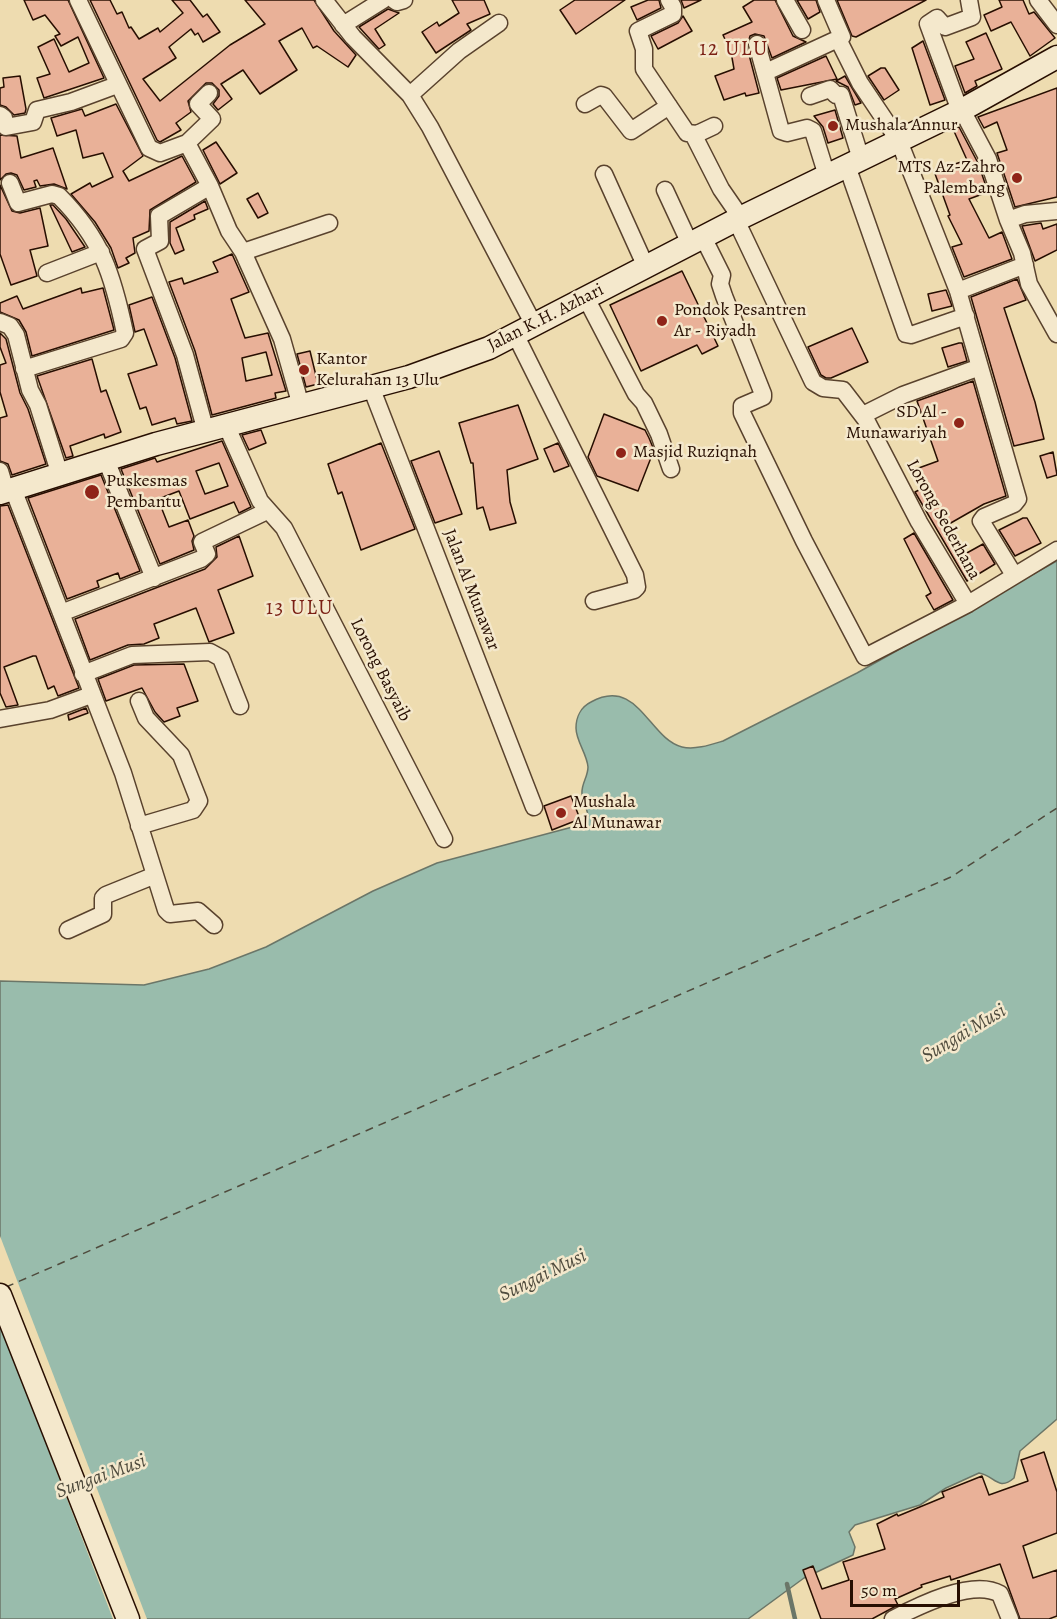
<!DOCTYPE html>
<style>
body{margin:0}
#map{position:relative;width:1057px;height:1619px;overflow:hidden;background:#eedcb0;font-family:Alegreya,serif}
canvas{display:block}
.scale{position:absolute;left:850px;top:1580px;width:110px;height:27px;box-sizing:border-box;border:3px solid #270e01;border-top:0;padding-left:8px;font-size:18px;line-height:21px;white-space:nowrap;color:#270e01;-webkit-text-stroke:4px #f4e8cc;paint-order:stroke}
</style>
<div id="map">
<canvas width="1057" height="1619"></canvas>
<div class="scale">50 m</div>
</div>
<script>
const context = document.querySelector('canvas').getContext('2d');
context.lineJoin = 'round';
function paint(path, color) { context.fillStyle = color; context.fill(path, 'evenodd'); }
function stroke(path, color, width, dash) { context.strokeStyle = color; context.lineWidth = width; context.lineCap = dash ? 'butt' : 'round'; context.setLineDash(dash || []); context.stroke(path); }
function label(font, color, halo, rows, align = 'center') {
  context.font = font + ' Alegreya,serif'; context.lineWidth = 5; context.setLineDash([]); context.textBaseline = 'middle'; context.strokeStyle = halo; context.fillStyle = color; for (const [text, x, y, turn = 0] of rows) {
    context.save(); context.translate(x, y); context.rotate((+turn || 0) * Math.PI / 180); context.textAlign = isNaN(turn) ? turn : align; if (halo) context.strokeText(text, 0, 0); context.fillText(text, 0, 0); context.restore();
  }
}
const water = new Path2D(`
 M1057,561V1419L1020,1451L1014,1478C998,1492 994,1475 979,1473L946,1488L920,1505L855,1525L849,1532L855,1547L853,1555L804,1578L748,1619H0V981L144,985L209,969L266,947L373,891L437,863L580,825L588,816C587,808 583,801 582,794C581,784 588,777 588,767C587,754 576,741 576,728C576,717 581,707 591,702C638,676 649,739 682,747C695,750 710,745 723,741L857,673Z`);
const pier = new Path2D(`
 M0,1236L147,1619H113L0,1324Z`);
const stream = new Path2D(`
 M787,1584L795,1619`);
const ferry = new Path2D(`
 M6,1287L951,877L1057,808`);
const building = new Path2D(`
 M24,0H68L104,78L44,98L37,78L50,74L38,47L54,39L69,72L89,63L78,37L61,46L55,36L60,34L45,15L33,20Z
 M90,0H110L117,14L122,12L129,28L131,27L139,39L158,28L160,32L183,13L172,0H190L203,17L207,14L220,32L203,42L198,33L195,35L191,29L169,47L176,58L143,79L160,101L230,45L265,24L245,0H314L334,31L356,55L348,67L317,46L313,48L302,28L279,41L297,70L260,94L243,70L221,84L232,99L218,110L213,104L219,96V90L212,83H206L188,101L191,112L176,123L181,130L160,142L157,140Z
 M452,0H484L490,14L467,24L471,30L436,53L422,32L437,22L439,26L459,13Z
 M575,0H625L576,34L560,10Z
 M648,0H659L661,8L637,20L631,7Z
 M681,0H701L684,8Z
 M754,0H775L793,36L806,42L772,58L764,36L755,34L750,36L747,47L759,93L746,96L745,93L724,100L715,76L734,69L731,52L723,35L752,22L743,7Z
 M797,0H816L820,12L808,19Z
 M837,0H926L856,37L852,36Z
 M999,0H1023L1029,14L1034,12L1055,38L1030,56L1011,22L991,31L984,15L1002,7Z
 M388,9L399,13L375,29L385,45L379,49L359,27Z
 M683,16L692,31L658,49L651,36L678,23Z
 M986,33L1002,69L975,81L977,86L965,93L955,66L974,59L966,42Z
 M923,41L945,100L930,105L912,48Z
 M826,56L837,79L781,90L777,78Z
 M881,68H885L899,90L884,100L868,76Z
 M20,76L26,109L25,113L14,115L6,107L0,105V88L4,87L3,78Z
 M845,76L861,103L855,105L848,87L836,81Z
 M1057,88V197L1015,207L997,153L1007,150L997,122L984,128L978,117Z
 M116,104L143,156L123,171L129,181L182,156L196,182L150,210L149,231L133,238L135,253L126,258L129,263L118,268L111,248L95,222L71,194L90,183L92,187L113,177L103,153L83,158L76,130L57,136L51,118L82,109L85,116Z
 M835,110L843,138L828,143L823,127L814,116Z
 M959,127L978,163L988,192L969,199L989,238L1002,232L1012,259L964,277L952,247L962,244L948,216L950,215L934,171L967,160L953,129Z
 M0,135L17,136L21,158L53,148L67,189L54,184L40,186L37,180L34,181L36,187L24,190L17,175L11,173L6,174L0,180Z
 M216,142L237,173L220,184L203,150Z
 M0,185L12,211L20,213L40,208L48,246L30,250L37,276L11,285L0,254Z
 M258,193L268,213L258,218L247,199Z
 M205,201L208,209L194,215L195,219L176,228L184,250L175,254L170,243V222Z
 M50,205H53L66,219L85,247L72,252Z
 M1041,223L1043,229L1057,224V250L1035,261L1022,226Z
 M232,254L249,292L231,299L245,338L268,333L286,391L275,393L276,398L212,415L195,351L169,282L182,278L184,284L218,272L213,262ZM266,352L272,375L246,381L242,358Z
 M682,271L718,346L702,354L697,345L641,371L610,305Z
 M1017,279L1026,300L1004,308L1035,402L1044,439L1014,446L971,297Z
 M81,288L82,293L103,288L114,330L32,356L26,332L19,320L0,312V303L17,296L23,309Z
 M946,290L952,306L932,311L928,294Z
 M152,297L175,358L192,421L177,424L175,418L152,425L146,407L140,409L128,374L157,365L144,329L135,332L129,305Z
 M852,328L868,362L831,378H826L821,375L808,347Z
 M0,333L6,339L20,393L28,409L46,464L12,475L8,464L0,461V418L7,416L0,392V365L6,363L0,347Z
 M959,343H962L967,361L948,367L942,348Z
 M310,351L318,384L306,387L297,354Z
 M92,359L101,392L106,390L121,432L105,438L104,434L70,446L73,456L66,458L37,376Z
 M973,381L1006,496L984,504L949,524L965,554L983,544L995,564L967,581L915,492L923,488L916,469L938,461L917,401Z
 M518,405L538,459L507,470L510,502L516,523L490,530L483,507L477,509L473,463H471L459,423Z
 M604,414L645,430L649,438L654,450L638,491L597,476L588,457Z
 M261,430L266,443L249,450L242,435Z
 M222,441L251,507L239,513L234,502L190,519L179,491L158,499L169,527L188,520L194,536L192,541L194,550L160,564L121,469L155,458L157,462ZM219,463L228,486L205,494L196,471Z
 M381,443L415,529L361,550L342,492L338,494L328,464Z
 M558,443L569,466L554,472L544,449Z
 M439,451L462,514L435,523L411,461Z
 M1053,452L1057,475L1047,478L1040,456Z
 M101,475L140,571L120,579L118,573L97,581L99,587L67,599L28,498Z
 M8,505L79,688L58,696L54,686L48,689L36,656H33L4,667L18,705L6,707L0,693V506Z
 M1023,518H1027L1041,543L1015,556L999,530Z
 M914,533L953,600L934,610L926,596L931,593L904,539Z
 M239,536L253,576L218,590L234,633L209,642L196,608L154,624L159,638L144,644L128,645L90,660L75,619L205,569L217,557L216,547Z
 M184,664L198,701L177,708L180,716L164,722L155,712L142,688L106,701L98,679L134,665Z
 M86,708L88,713L69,720L68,715Z
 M571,796L580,819L552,830L544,806Z
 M1044,1452L1057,1492V1533L1023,1546L1033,1578L1057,1570V1616L1049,1619H1020L1000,1564L951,1580L950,1576L921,1585L922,1587L895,1599L898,1605L872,1619H821L803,1570L813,1566L822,1589L849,1580L843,1562L885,1549L877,1524L897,1514L898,1516L944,1497L942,1492L982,1476L989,1495L1028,1481L1021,1460Z`);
const street = new Path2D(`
 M78,0L149,148L160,153L187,143L210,186L229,231L243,252L282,339L301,406
 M324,0L353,37L410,95L430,127L534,325
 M394,0L397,2L404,0
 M669,0L673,7V14L638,31L644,49V69L687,133L697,134L714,126
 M785,0L802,30
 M1038,0L1057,25
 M343,25L383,0
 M838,39L860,83L899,141L958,291L1018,499L1014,504L984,517L981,521L1014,575
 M757,44L781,131L787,133L807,128L813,131L827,176
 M766,72L842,37L826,0
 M410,95L459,51L499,23
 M810,96L830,89L836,95H841L861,159
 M585,104L601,95L604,96L631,131L669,106
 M962,110L988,159L1008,220L1022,253L1029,284L1057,334
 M960,111L928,24L937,18L945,27L972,17L969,0
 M0,115L4,118L6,127L33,122L37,110L71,102L117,85
 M693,134L721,189L741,218
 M187,143L212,119L198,104L209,93
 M847,166L906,334L911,335L966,316
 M604,174L646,267
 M10,183L18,203L52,194L59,196C102,239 113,276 125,333L121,339L24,369
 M665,190L690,244
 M736,220L813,382L823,388L843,390L866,420L919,522L968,604
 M1008,220L1025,214L1057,211
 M703,237L722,275L720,284L724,296L763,394V397L742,406V413L804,541L865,657L968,604L1057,550
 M243,252L329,223
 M47,273L101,252
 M958,291L1025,265
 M586,298L636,394L644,403L659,434L671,469
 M0,322L10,326L16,335L30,390L38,405L60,475
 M516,336L635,575L637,587L634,590L594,601
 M371,387L534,807
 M863,415L903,395L980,367
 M227,427L260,501L284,528L444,839
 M206,432L185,355L145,249L160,241L159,216L210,186
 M106,460L154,578
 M0,471L6,491
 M13,489L123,773L166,910L170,914L198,911L214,925
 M61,613L201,559L207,554L202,542L267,511
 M83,674L132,655L210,652L221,658L240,706
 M0,719L50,710L91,695
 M139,826L193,810L199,801L181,755L146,718L139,701
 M68,930L103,914V898L106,895L153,876
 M893,1619C918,1606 973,1578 1000,1594L1010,1619`);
const secondary = new Path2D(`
 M0,493L156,444L409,377L489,348L736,220L960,111L1057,57
 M0,1295L128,1619`);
const markers = [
 [833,126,6,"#8f2418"],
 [1017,178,6,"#8f2418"],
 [662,321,6,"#8f2418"],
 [304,370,6,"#8f2418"],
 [959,423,6,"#8f2418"],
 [621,453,6,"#8f2418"],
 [92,492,8,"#8f2418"],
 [561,813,6,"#8f2418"]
];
const poiNames = [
 ["Mushala Annur",845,126],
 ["MTS Az-Zahro",1005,168,"right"],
 ["Palembang",1005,189,"right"],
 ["Pondok Pesantren",674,311],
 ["Ar - Riyadh",674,332],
 ["Kantor",316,360],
 ["Kelurahan 13 Ulu",316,381],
 ["SD Al -",947,413,"right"],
 ["Munawariyah",947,434,"right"],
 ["Masjid Ruziqnah",633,453],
 ["Puskesmas",106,482],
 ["Pembantu",106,503],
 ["Mushala",573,803],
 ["Al Munawar",573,824]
];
const streetNames = [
 ["Jalan K.H. Azhari",546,318,-27],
 ["Lorong Sederhana",943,520,61],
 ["Jalan Al Munawar",471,590,69],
 ["Lorong Basyaib",380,670,63]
];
const waterNames = [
 ["Sungai Musi",964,1034,-31],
 ["Sungai Musi",543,1276,-26],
 ["Sungai Musi",101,1477,-20]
];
const quarterNames = [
 ["12 ULU",734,50],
 ["13 ULU",300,609]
];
paint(water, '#99bcac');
stroke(water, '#6b7668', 1.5);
paint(pier, '#eedcb0');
stroke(stream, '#6b7668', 4.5);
stroke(ferry, '#4f4b3d', 1.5, [8, 6]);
paint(building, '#e9b198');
stroke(building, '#270e01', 1.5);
stroke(street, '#59422d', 19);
stroke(secondary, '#270e01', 25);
stroke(street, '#f4e8cc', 16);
stroke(secondary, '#f4e8cc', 22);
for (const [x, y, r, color] of markers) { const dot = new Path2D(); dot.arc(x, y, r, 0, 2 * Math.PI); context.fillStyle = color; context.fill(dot); stroke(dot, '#f4e8cc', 2); }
label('18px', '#270e01', '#f4e8cc', poiNames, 'left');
label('18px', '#270e01', '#f4e8cc', streetNames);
label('italic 20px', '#4f4b3d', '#f4e8cc', waterNames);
context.letterSpacing = '1.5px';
label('21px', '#7a1f14', '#f4e8cc', quarterNames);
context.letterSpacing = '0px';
</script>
